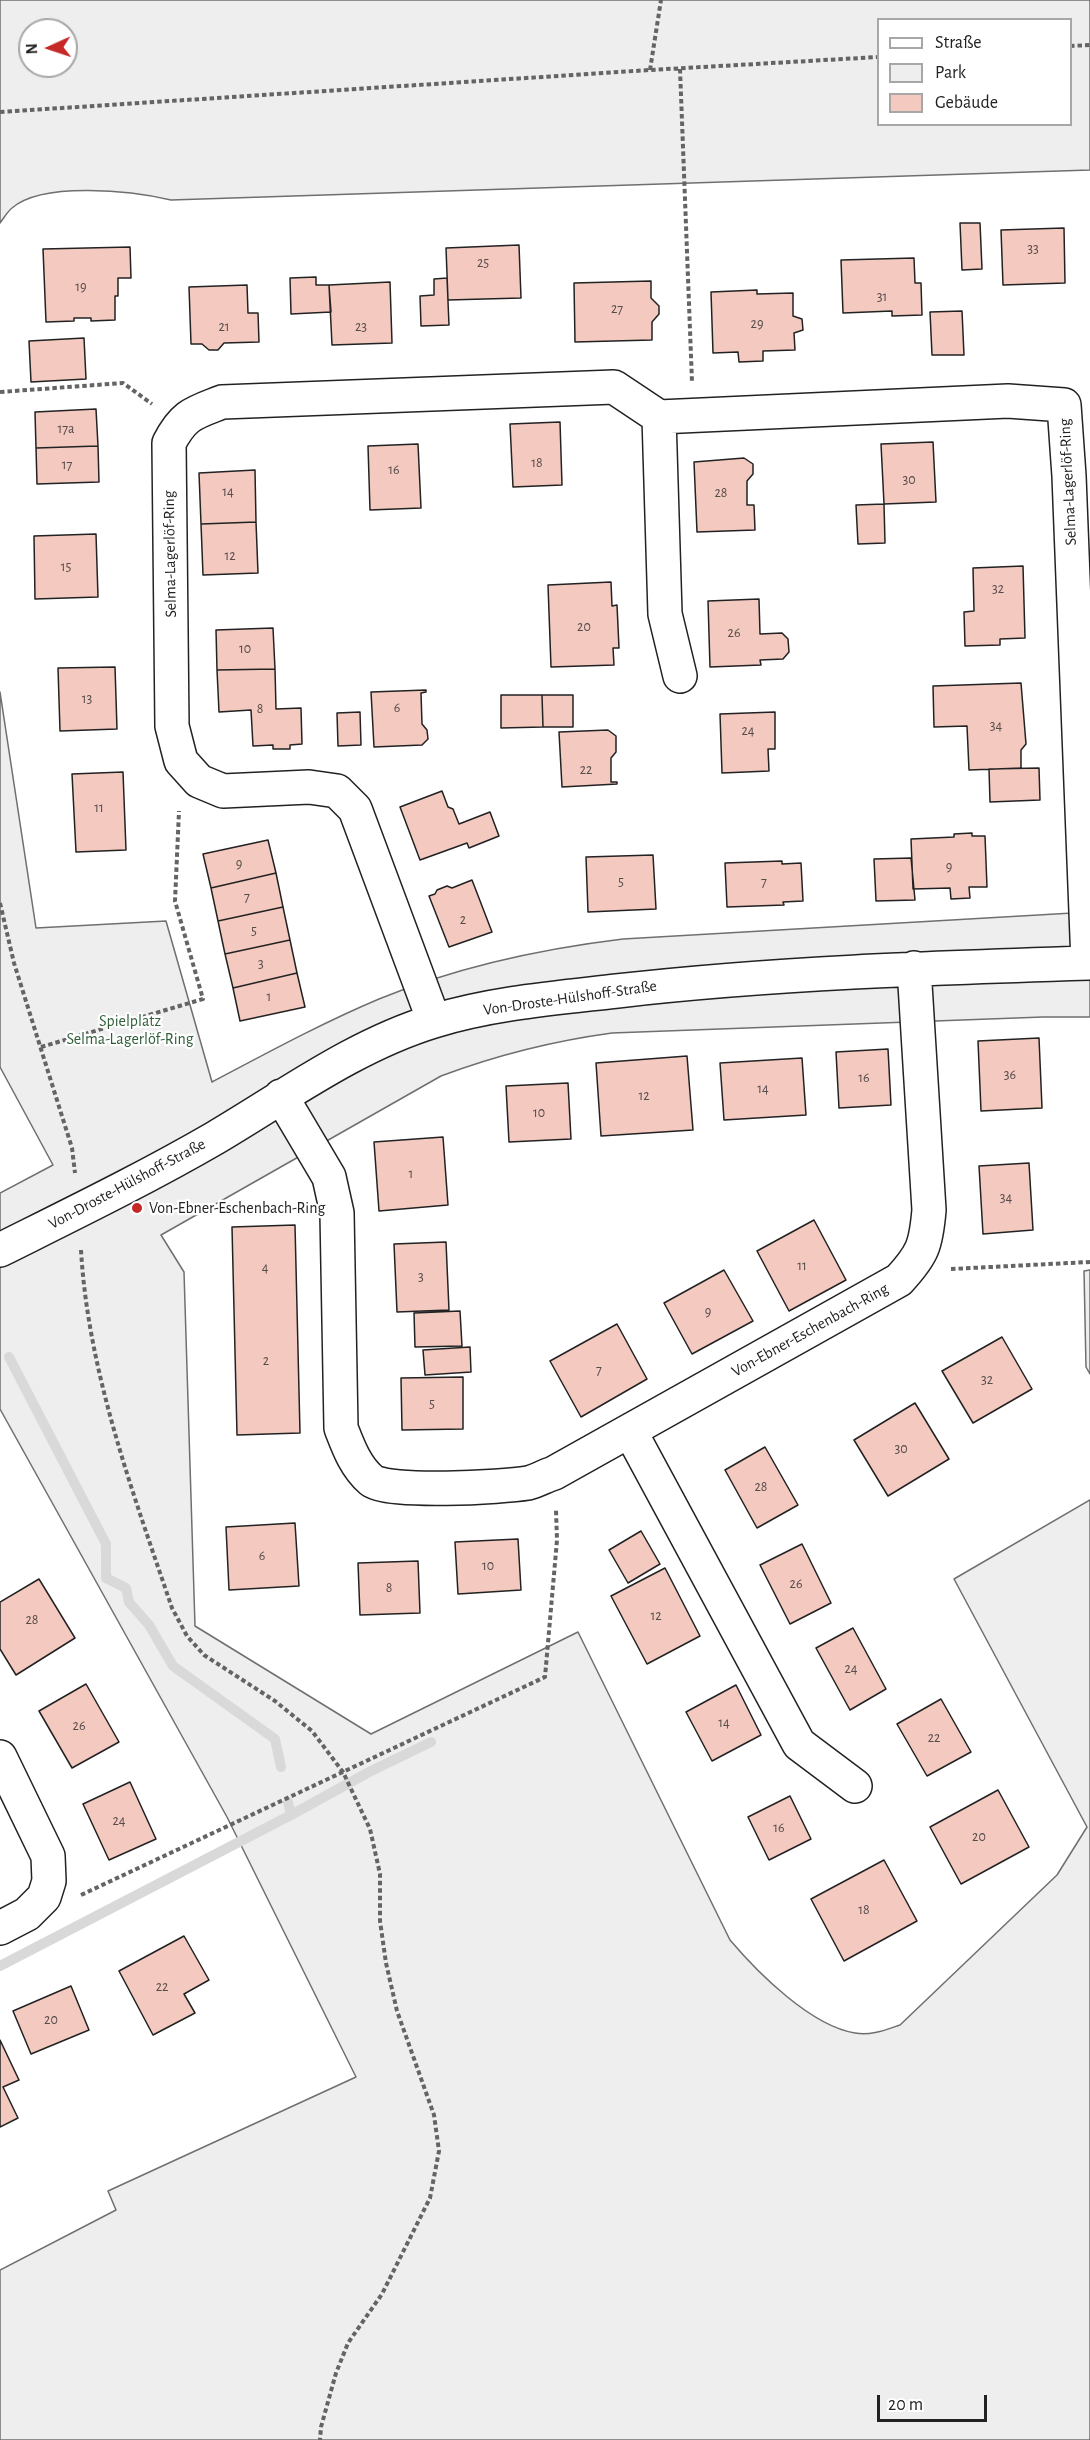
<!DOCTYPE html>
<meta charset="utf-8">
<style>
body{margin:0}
#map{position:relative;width:1090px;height:2440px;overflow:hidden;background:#fff;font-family:"Alegreya Sans",sans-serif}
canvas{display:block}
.legend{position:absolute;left:877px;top:18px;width:195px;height:108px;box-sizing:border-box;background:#fff;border:2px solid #a7a7a7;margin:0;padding:8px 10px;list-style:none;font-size:18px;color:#222}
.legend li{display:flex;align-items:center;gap:12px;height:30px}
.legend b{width:30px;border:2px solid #a7a7a7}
.north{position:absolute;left:18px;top:18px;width:60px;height:60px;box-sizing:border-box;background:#fff;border:2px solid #a7a7a7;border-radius:50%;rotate:267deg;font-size:16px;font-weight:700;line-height:24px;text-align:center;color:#222}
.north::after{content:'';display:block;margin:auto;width:21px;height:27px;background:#c62828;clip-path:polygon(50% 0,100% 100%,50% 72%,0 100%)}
.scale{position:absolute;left:877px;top:2395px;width:110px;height:27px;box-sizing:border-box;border:3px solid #222;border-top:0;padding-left:8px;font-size:18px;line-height:21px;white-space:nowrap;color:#222;-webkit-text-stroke:4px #fff;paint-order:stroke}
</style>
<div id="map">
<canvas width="1090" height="2440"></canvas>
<ul class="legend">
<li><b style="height:8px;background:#fff"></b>Straße</li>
<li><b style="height:16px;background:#eee"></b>Park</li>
<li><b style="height:16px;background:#f3c9c0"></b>Gebäude</li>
</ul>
<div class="north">N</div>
<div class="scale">20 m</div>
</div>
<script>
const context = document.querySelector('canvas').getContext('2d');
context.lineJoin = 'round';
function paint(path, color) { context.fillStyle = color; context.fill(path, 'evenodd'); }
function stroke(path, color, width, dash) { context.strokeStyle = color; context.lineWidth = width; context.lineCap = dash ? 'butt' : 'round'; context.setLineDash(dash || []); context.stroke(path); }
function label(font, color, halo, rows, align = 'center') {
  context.font = font + ' "Alegreya Sans",sans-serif'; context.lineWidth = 4.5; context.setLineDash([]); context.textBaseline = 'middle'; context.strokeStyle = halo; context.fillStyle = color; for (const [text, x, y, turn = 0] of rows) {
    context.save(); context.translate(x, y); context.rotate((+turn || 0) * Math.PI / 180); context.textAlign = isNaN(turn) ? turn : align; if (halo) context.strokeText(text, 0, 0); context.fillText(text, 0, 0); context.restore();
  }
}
const green = new Path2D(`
 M0,0H1090V170L171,200C133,191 43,181 12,208C7,212 4,218 0,223ZM878,20H1070V124H878ZM30,30H66V66H30Z
 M0,692L36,928L166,921L212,1082C267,1053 322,1023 379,999C457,967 540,949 623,939L1090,912V1017H1043L612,1033C553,1041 497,1055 441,1076L161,1235L184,1272L195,1626L371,1734L578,1632L730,1940C758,1973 811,2026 855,2033C871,2036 885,2030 900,2025L1057,1875L1087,1827L954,1579L1090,1500V2440H0V2270L116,2210L108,2191L356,2077L227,1817L0,1409V1193L53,1165L0,1067Z
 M1090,1270V1374L1086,1367L1084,1271Z`);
const stream = new Path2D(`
 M9,1357L106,1544V1578L126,1588L129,1602L149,1625L173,1666L275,1739L281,1767
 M288,1802L291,1815
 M0,1966L291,1815L371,1771L431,1742`);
const building = new Path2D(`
 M960,223H980L982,269L962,270Z
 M1064,228L1065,283L1003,285L1001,230Z
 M519,245L521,298L448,300L446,248Z
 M130,247L131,278H118V296H115V320L91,321V318H74V321L46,322L43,249Z
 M914,258L915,283H921L922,315L892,316V311L843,313L841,260Z
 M316,277V285H329L331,312L291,314L290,278Z
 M447,278L449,325L421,326L420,296L434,295V279Z
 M651,281V298L659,306V314L652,322V340L575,342L574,283Z
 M390,282L392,343L332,345L329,285Z
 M247,285L248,313H258L259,342L224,343L218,350H209L202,344H191L189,287Z
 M757,290V294L793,293V316L802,319L803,330L794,333L795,350L763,351V361L739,362L738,352L713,353L711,292Z
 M962,311L964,355H932L930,312Z
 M84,338L86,379L31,382L29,341Z
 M96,409L98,446L36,448L35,412Z
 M560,422L562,485L513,487L510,424Z
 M933,442L936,502L884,504L881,444Z
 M418,444L421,508L370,510L368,446Z
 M98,446L99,482L37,484L36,448Z
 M744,458L753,464V474L747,481V505H754L755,530L697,532L694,462Z
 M255,470L256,522L201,524L199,473Z
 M884,504L885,543L858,544L856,505Z
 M256,522L258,573L203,575L201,524Z
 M96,534L98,597L35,599L34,536Z
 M1023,566L1025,638L1000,639V645L965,646L964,612L974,611L973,568Z
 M611,582L612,606L617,605L619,648H613L614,665L551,667L548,585Z
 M759,599L760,634L782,633L788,639L789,652L783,659L760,660L761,665L710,667L708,601Z
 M273,628L275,669L217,670L216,630Z
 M115,667L117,729L60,731L58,668Z
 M275,669L276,709L301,708L302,744L290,745V749H273V745L253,746L251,710L219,712L217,670Z
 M1021,683L1026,744L1021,750V768L969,770L967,726L934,727L933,686Z
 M426,690V692L421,693L422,724L427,730L428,739L422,745L374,747L371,692Z
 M501,695H542L543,727L501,728Z
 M542,695H573V727H543Z
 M360,712L361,745L338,746L337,713Z
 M775,712V749H768L769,771L722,773L720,714Z
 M608,730L616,736V752L611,758V782H617V784L562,787L559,732Z
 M1039,768L1040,800L990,802L989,769Z
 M123,772L126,850L76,852L72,774Z
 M442,791L448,807L453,809L459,824L490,812L499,836L469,848L467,843L420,860L400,807Z
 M972,833V836H985L987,887H969L970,898L951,899L950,888L913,889L911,839L954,837V834Z
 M268,840L276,873L211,888L203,854Z
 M653,855L656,909L588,912L586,857Z
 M911,858L915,900L876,901L874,859Z
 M782,861V864L801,863L803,901L783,902L784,905L727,907L725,863Z
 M276,873L283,907L218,921L211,888Z
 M472,880L492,932L449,947L429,896L435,894L437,890L447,886L452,888Z
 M283,907L290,940L225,954L218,921Z
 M290,940L297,973L233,988L225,954Z
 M297,973L305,1007L240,1021L233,988Z
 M1039,1038L1042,1108L981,1111L978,1041Z
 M888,1049L891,1105L839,1108L836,1052Z
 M687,1056L693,1130L601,1136L596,1063Z
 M802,1058L806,1115L724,1120L720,1063Z
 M568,1083L571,1139L509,1142L506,1086Z
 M443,1137L448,1205L379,1211L374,1142Z
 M1029,1163L1033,1230L983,1234L979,1166Z
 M814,1220L846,1280L789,1311L757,1251Z
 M295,1225L300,1433L237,1435L232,1227Z
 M446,1242L449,1310L397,1312L394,1244Z
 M724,1270L753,1321L692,1354L664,1303Z
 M460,1311L462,1346L415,1347L414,1313Z
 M617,1324L647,1379L581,1417L550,1361Z
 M1002,1337L1032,1389L973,1423L942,1371Z
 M470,1347L471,1372L425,1375L423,1350Z
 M463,1377V1429L402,1430L401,1378Z
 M915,1403L949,1459L888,1496L854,1440Z
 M765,1447L798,1505L757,1528L725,1470Z
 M295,1523L299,1586L229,1590L226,1527Z
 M641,1531L660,1564L628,1583L609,1550Z
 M518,1539L521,1590L458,1594L455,1542Z
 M802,1544L831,1603L790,1624L760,1565Z
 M418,1561L420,1613L360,1615L358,1563Z
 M665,1568L700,1636L647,1664L611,1596Z
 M39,1579L75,1638L16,1675L0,1649V1602Z
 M853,1628L886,1689L850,1710L816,1648Z
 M86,1684L119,1742L72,1768L39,1711Z
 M736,1685L761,1735L712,1761L686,1712Z
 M941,1699L971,1752L927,1776L897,1724Z
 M130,1782L156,1839L109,1860L83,1804Z
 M998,1790L1029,1847L961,1884L930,1827Z
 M790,1796L811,1839L769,1860L748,1817Z
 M884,1860L917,1921L844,1961L811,1899Z
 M184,1936L209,1980L184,1994L195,2013L153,2035L119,1971Z
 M71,1986L89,2030L31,2054L13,2011Z
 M0,2040L19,2080L3,2087L18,2118L0,2127Z`);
const path = new Path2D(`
 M1070,46L1090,45
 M680,69L692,382
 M650,70L661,0
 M0,112L650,70L878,57
 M0,392L123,383L152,404
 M0,903L14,963L72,1148L75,1173
 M41,1047L203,999L175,901L179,811
 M81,1250C88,1372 133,1493 172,1608L187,1636L204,1655L275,1701L312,1731L343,1772L370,1829L380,1874V1921L386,1963L397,2011L434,2115L439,2151L430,2198L382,2294L348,2343L336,2373L321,2427L320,2440
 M951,1269L1090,1262
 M81,1895L545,1677L557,1540L556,1510`);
const minor = new Path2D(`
 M659,417L665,614L680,676
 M434,1021L355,809L337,791L309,787L223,791L199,781L181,761L172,726L169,443C184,414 194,413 222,402L614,387L659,417L1008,401L1064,405L1069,476L1088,963
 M281,1096L329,1177L337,1213L341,1428C348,1446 355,1466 371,1480C387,1494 503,1487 528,1483C536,1481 545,1476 554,1473L899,1280C923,1254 926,1245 929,1210L914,968
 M0,1250C72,1214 146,1178 215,1138C286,1096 355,1045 434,1021C493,1003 556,998 617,991C774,973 932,968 1090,963
 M630,1431L799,1744L855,1786
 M0,1757L48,1856L49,1881L44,1897L27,1914L0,1928`);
const markers = [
 [137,1208,6,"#c62828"]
];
const numberNames = [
 ["33",1033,249],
 ["25",483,263],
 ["19",81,287],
 ["31",882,297],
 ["27",617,309],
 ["29",757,324],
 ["21",224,327],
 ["23",361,327],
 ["17a",66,429],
 ["18",537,463],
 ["17",67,465],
 ["16",394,470],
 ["30",909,480],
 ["14",228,492],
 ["28",721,493],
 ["12",230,556],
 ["15",66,567],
 ["32",998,589],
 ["20",584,627],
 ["26",734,633],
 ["10",245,649],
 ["13",87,699],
 ["6",397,708],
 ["8",260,709],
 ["34",996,726],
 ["24",748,731],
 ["22",586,770],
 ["11",99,808],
 ["9",239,864],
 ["9",949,867],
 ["5",621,882],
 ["7",764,882],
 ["7",247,897],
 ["2",463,920],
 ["5",254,931],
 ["3",261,964],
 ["1",269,997],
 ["36",1010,1075],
 ["16",864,1078],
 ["14",763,1089],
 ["12",644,1096],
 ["10",539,1113],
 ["1",411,1174],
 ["34",1006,1198],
 ["11",802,1266],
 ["4",265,1268],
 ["3",421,1277],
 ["9",708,1312],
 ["2",266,1361],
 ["7",599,1370],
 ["32",987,1380],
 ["5",432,1404],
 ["30",901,1449],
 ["28",761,1487],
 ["6",262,1556],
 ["10",488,1566],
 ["26",796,1584],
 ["8",389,1588],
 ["12",656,1616],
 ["28",32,1620],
 ["24",851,1669],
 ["14",724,1723],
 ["26",79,1726],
 ["22",934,1738],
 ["24",119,1821],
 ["16",779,1828],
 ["20",979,1837],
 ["18",864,1910],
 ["22",162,1987],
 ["20",51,2020]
];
const streetNames = [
 ["Selma-Lagerlöf-Ring",1068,482,-93],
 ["Selma-Lagerlöf-Ring",170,554,-91],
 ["Von-Droste-Hülshoff-Straße",570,998,-8],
 ["Von-Droste-Hülshoff-Straße",127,1184,-28],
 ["Von-Ebner-Eschenbach-Ring",810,1330,-29]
];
const parkNames = [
 ["Spielplatz",130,1021],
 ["Selma-Lagerlöf-Ring",130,1039]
];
const poiNames = [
 ["Von-Ebner-Eschenbach-Ring",149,1208]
];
paint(green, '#eee');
stroke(green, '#6f6f6f', 1.5);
stroke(stream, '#d9d9d9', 10);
paint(building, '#f3c9c0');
stroke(building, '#222', 1.5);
stroke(minor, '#222', 36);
stroke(path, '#646464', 4, [4.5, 3]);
stroke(minor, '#fff', 33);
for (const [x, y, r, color] of markers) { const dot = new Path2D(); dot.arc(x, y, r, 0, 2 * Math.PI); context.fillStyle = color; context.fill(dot); stroke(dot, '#fff', 2); }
label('14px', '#564c4a', null, numberNames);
label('16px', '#222', '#fff', streetNames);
label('16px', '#2f5e38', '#fff', parkNames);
label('16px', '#222', '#fff', poiNames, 'left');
</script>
